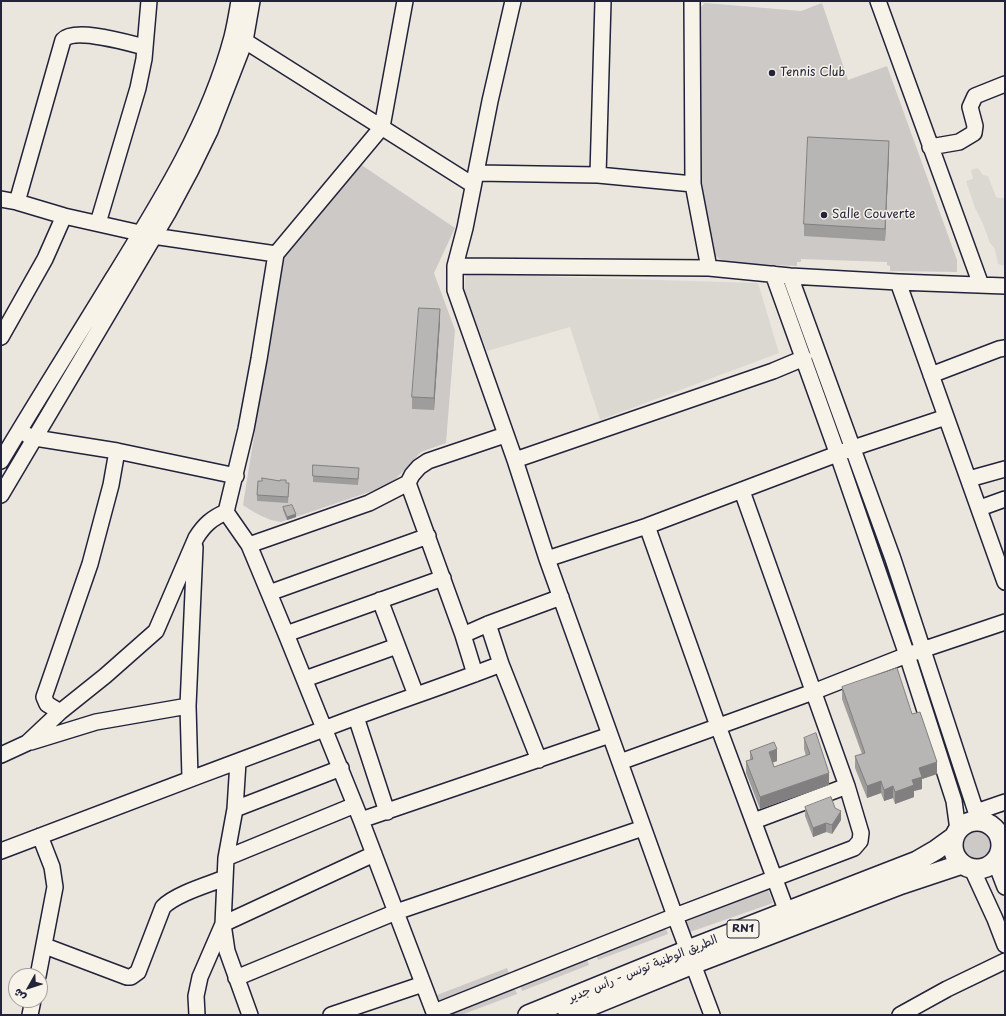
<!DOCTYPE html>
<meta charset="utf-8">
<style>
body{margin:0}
#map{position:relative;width:1006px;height:1016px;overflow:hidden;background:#eae6de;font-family:"Playpen Sans","Playpen Sans Arabic",sans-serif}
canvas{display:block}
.frame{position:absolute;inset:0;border:2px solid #22223b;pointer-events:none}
.north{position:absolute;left:8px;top:968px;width:40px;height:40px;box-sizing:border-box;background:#f7f3e8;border:1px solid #a29fa3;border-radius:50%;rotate:231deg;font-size:11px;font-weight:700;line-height:16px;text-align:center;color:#22223b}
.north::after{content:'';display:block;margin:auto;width:14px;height:18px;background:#22223b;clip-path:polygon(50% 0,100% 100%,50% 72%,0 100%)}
</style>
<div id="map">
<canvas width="1006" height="1016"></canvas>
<div class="frame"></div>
<div class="north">ش</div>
</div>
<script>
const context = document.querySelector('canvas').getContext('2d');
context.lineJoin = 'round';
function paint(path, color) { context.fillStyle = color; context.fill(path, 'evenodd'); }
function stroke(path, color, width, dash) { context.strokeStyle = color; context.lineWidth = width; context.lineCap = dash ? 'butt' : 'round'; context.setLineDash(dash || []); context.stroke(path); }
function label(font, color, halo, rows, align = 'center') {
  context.font = font + ' "Playpen Sans","Playpen Sans Arabic",sans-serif'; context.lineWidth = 3; context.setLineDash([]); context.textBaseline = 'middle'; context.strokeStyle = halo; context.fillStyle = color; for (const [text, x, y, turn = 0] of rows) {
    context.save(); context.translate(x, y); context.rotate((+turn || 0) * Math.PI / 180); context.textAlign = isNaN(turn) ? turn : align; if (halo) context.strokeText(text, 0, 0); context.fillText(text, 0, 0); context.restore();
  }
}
const built = new Path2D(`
 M978,168L983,175L988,176L996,197L999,198H1005V266L998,264L995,249L990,243L983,224L975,208L966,181L973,179L971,170Z
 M466,274L758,283L779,353L600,420L570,327L487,351L464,291Z`);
const green = new Path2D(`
 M705,3L801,11L822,3L848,80L887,66L957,260V272L890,271V266L887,265V262L801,259V262H797V266L725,263L713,254L701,177L698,130V10Z
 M360,164L455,228L434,273L455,330L446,443L421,452L390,485L281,522C266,520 255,513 243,505L284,248Z
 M963 846a15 15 0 1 1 30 0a15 15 0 1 1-30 0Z
 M767,887L773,903L690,932L685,917Z
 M661,915L668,934L598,960L591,941Z
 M581,944L589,965L522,991L514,970Z
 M507,968L517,994L461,1015H445L437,995Z`);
const minor = new Path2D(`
 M513,1L490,101L465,228L455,266V290L515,460L547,559L675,916L712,1015
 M692,1L693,184L709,268
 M878,1L981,285
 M245,41L473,185
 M930,147L959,142L974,133L975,126L970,107L975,96L1005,84
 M477,173L598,175L693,184
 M598,175L603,1
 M1,199L17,202L64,216L153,236L276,254
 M17,202L63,40C75,27 128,43 145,47
 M98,223L138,88L144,59L149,1
 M455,266L709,268L790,276L898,282L1005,286
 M773,274L838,455L907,655L954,801L958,830
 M790,276L893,559L979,821
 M898,282L1005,582
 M1,337L45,259L64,216
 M931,375L999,349L1005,348
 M27,435L35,438L117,451L236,476
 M515,460L773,371L804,358
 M1,461C37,400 76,339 113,278C160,202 209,124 232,37C235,25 237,13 239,1
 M969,479L1005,469
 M408,483L463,635L475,674
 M1,495L110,311L168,213L191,170L210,131L245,41L252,1
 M980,508L1005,499
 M226,512L249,545L286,634L361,820L435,1015
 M647,526L718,726L787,912
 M249,545L369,503L408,483L412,475L419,467L428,461L505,435
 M547,559L647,526L853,448L946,417
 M269,593L428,536
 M380,600L416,695
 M488,624L501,664L539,760
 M286,634L443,578
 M463,635L488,624L561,597
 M305,679L397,646
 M60,712L47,704L44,697L90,564L111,485L117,451
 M356,717L387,812
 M31,742L96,722L188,706
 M1,755L27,743L60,712L105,676L156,631L196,538C204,525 212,518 226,512L246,429L259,359L276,254L382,127L405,1
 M620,762L813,692L907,655L1005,622
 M190,778L188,706L195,547
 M235,809L341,768
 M976,812L1005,802
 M361,820L610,735
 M754,821L847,786
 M1,851C109,810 216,769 324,729C383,706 442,687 501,664
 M226,858L355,805
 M995,861L1005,887
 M972,869L995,919L1005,945
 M45,946L127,977H131L138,972L163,907C176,894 207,885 225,878
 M38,976L55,887L52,867L40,836
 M236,978L396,912L643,828
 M434,1012L675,916L854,848L860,841L861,833L847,786L742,491
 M30,1015L33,1000
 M197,1015L196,996L200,977L223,924L226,858L235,809L238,762
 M250,1015L227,951L223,924L374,854
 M331,1015L423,984
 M900,1015L947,989L1005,961`);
const major = new Path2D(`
 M953 845a24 24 0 1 1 48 0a24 24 0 1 1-48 0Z
 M528,1015L688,950L917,861L936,850L954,837
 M568,1015L693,964L902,884L962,864`);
const wall = new Path2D(`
 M889,153L885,241L804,236V224Z
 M440,321L434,410L412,409V397Z
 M359,474L358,485L313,482V476Z
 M286,483L289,489L288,503L257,501V495Z
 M283,507L296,517L287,520L283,510Z
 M842,687L912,714L937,774L922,779V789L914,791V797L895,804L893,798L884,801L881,793L867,798L855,768V756L862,754L842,699Z
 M804,738L829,785L760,809L746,773V761L750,760V751L777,761L773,762L774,767L806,756L804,749Z
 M805,807L835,808L841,820L832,834L826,832L813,837L805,816Z`);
const shadedWall = new Path2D(`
 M889,141V153L885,241V229Z
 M440,309V321L434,410V398Z
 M296,514V517L287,520V517Z
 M777,749V761L769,764V752Z
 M937,762V774L922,779V789L914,791V797L895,804V792L912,780L919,768Z
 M829,773V785L760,809V797Z
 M881,781V793L867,798V786Z
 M893,786V798L884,801V790Z
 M841,811V820L832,834V825Z
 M826,823V832L813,837V828Z`);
const building = new Path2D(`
 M808,137L889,141L885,229L804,224Z
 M419,308L440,309L434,398L412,397Z
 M313,465L359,468L358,479L313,476Z
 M262,478L280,481V480H286V483H289L288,497L257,495L258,481H262Z
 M292,505L296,514L287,517L283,507Z
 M897,668L912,714L920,712L937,762L919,768L922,777L912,780L914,785L895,792L893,786L884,790L881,781L867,786L855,756L865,753L842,687Z
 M816,733L829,773L760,797L746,761L753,759L750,751L774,742L777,749L769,752L774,767L810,754L804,738Z
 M831,797L835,808L841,811L832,825L826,823L813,828L805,807Z`);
const markers = [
 [772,73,4,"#22223b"],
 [824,215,4,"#22223b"]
];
const shields = [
 [743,929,32]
];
const shieldNames = [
 ["RN1",743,929]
];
const poiNames = [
 ["Tennis Club",780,73],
 ["Salle Couverte",832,215]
];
const streetNames = [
 ["الطريق الوطنية تونس - رأس جدير",643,969,-22]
];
paint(built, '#dbd8d2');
paint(green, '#cdc9c6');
stroke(minor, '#22223b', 18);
stroke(major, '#22223b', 22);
stroke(minor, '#f7f3e8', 15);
stroke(major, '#f7f3e8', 19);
paint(wall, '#9e9d9c');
paint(shadedWall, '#817f7f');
paint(building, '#b8b6b5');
stroke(building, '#817f7f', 1);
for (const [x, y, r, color] of markers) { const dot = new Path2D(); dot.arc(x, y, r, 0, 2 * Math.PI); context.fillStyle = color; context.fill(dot); stroke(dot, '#f7f3e8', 1.5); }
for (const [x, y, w] of shields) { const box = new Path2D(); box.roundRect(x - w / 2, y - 9, w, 18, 3); context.fillStyle = '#f7f3e8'; context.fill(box); stroke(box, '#22223b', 1); }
label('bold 11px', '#22223b', null, shieldNames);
label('12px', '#22223b', '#f7f3e8', poiNames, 'left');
label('12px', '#22223b', '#f7f3e8', streetNames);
</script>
